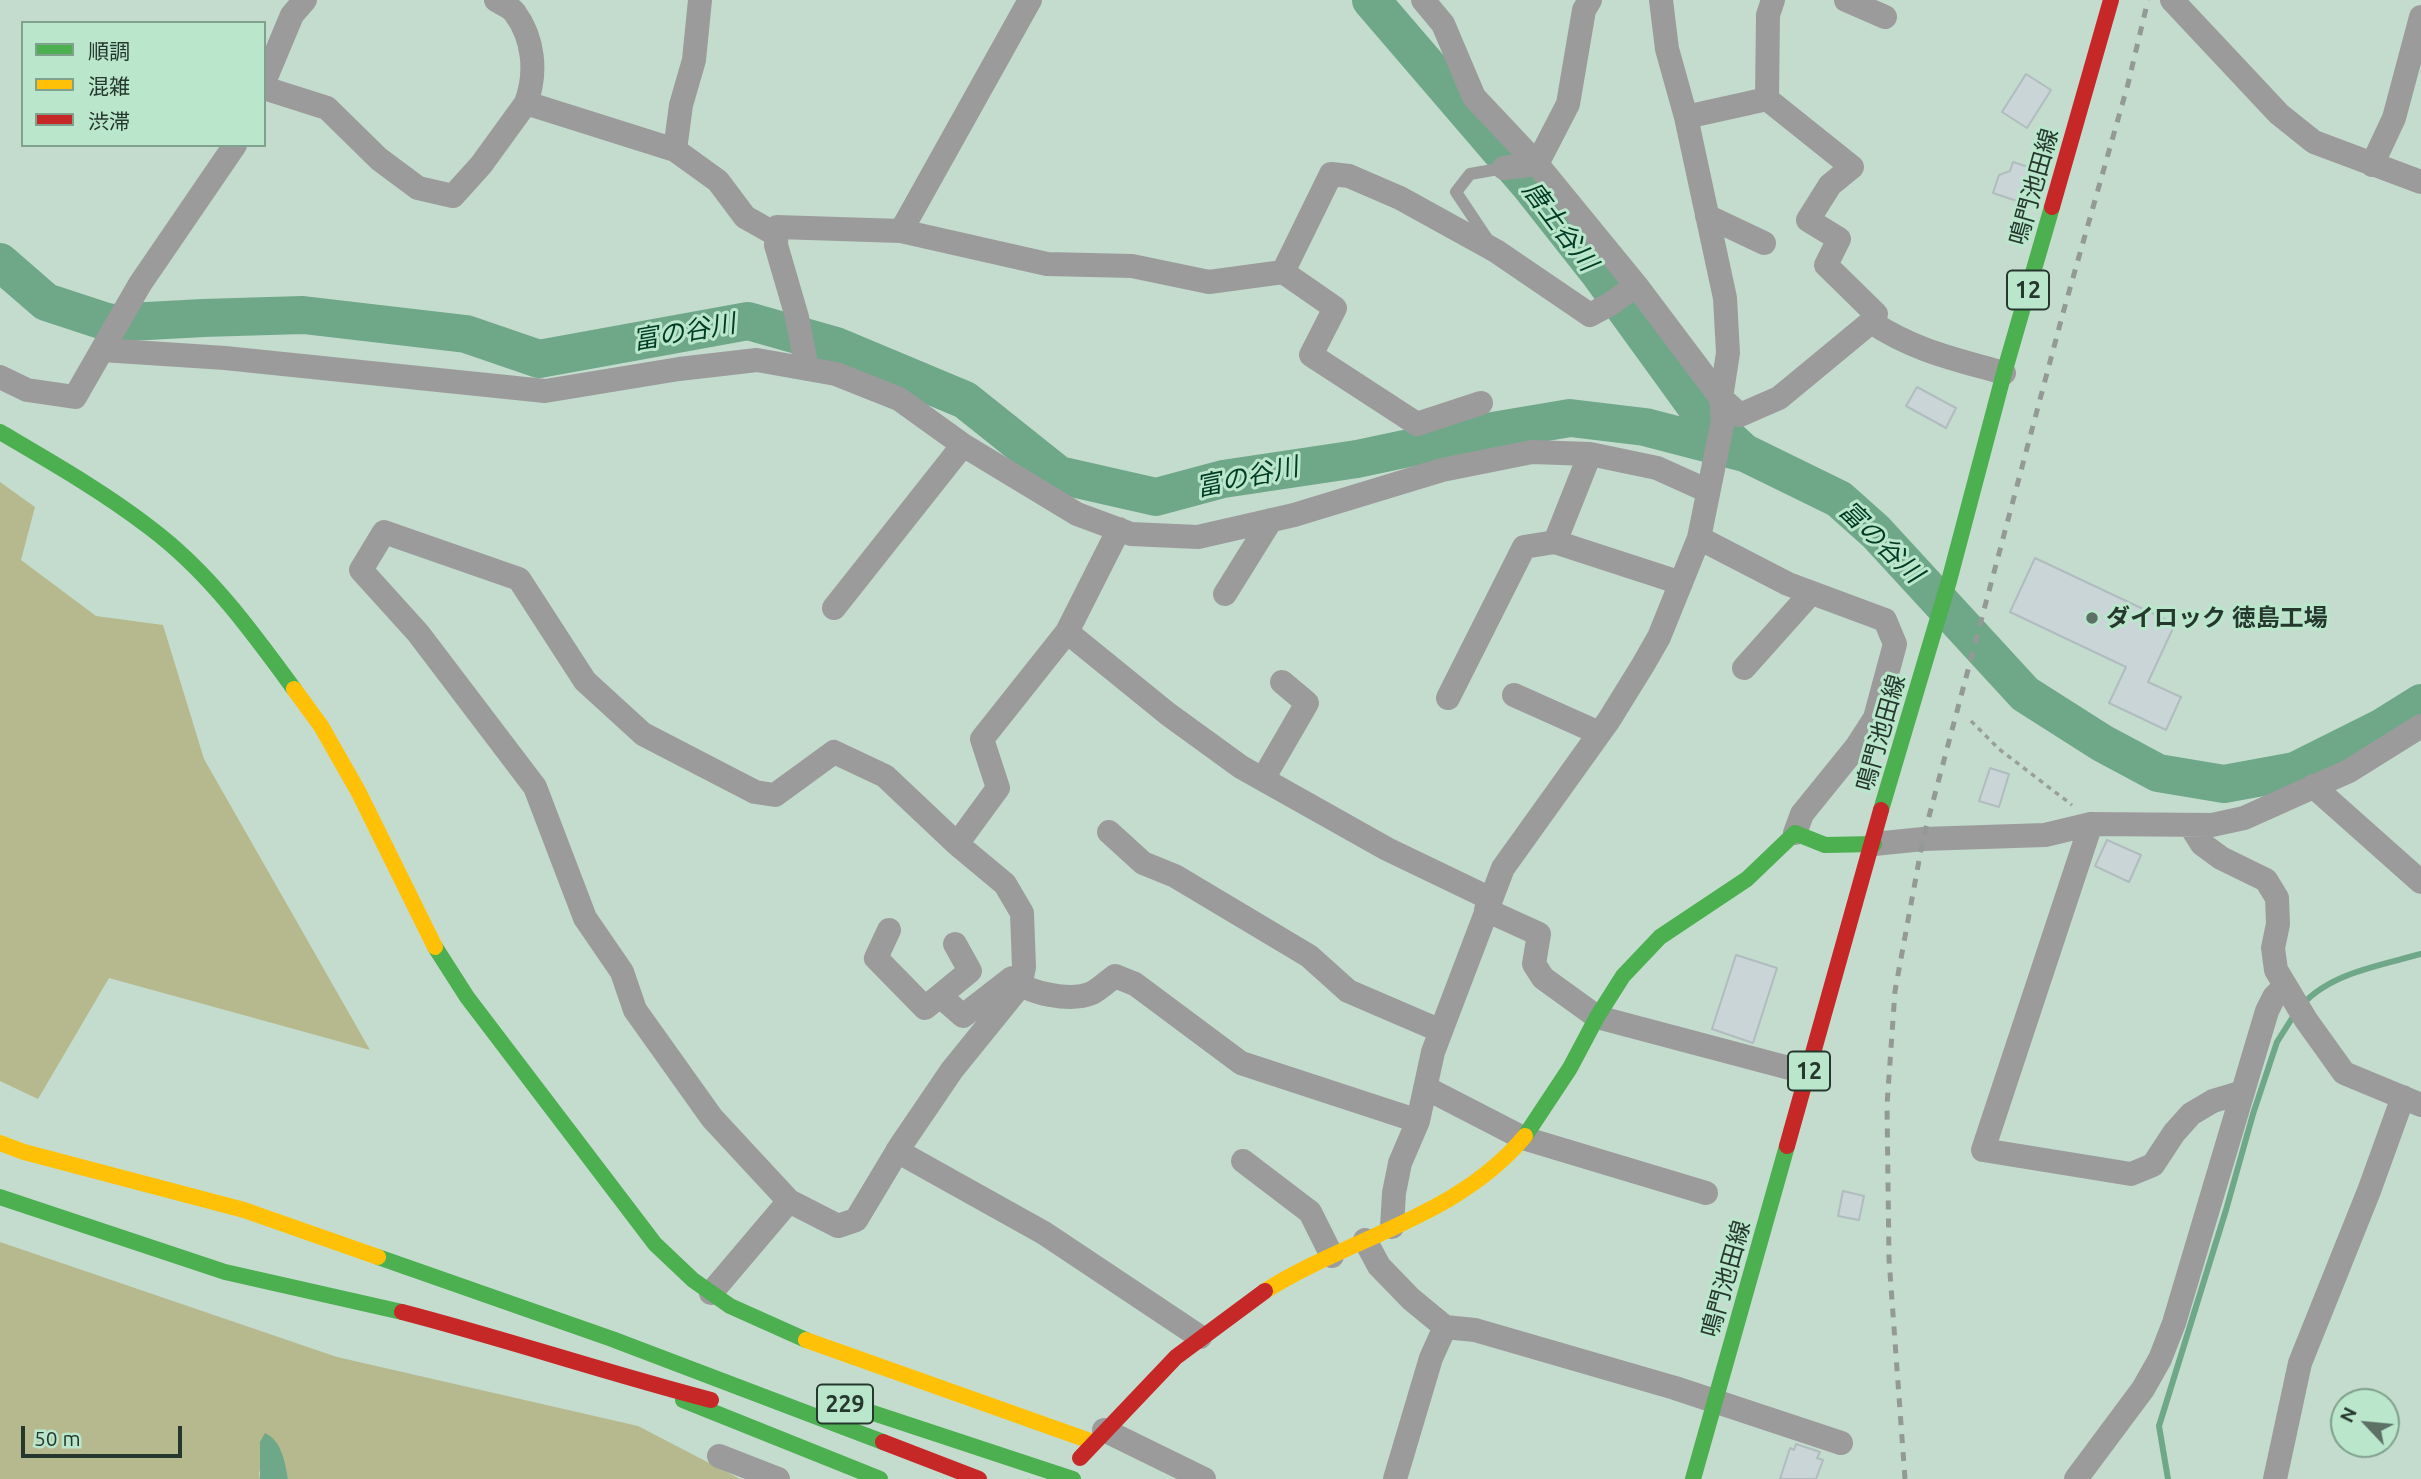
<!DOCTYPE html>
<meta charset="utf-8">
<style>
body{margin:0}
#map{position:relative;width:2421px;height:1479px;overflow:hidden;background:#c4dcce;font-family:Ubuntu,"Noto Sans JP",sans-serif}
canvas{display:block}
.legend{position:absolute;left:21px;top:21px;width:245px;height:126px;box-sizing:border-box;background:#bae7cc;border:2px solid #7fa18d;margin:0;padding:9px 12px;list-style:none;font-size:21px;color:#26382e}
.legend li{display:flex;align-items:center;gap:14px;height:35px}
.legend b{width:35px;border:2px solid #7fa18d}
.north{position:absolute;left:2330px;top:1388px;width:70px;height:70px;box-sizing:border-box;background:#bae7cc;border:2px solid #7fa18d;border-radius:50%;rotate:296deg;font-size:19px;font-weight:700;line-height:28px;text-align:center;color:#26382e}
.north::after{content:'';display:block;margin:auto;width:24px;height:32px;background:#5d7166;clip-path:polygon(50% 0,100% 100%,50% 72%,0 100%)}
.scale{position:absolute;left:21px;top:1426px;width:161px;height:32px;box-sizing:border-box;border:4px solid #26382e;border-top:0;padding-left:9px;font-size:21px;line-height:24px;white-space:nowrap;color:#26382e;-webkit-text-stroke:5px #bae7cc;paint-order:stroke}
</style>
<div id="map">
<canvas width="2421" height="1479"></canvas>
<ul class="legend">
<li><b style="height:9px;background:#4caf50"></b>順調</li>
<li><b style="height:9px;background:#ffc107"></b>混雑</li>
<li><b style="height:9px;background:#c62828"></b>渋滞</li>
</ul>
<div class="north">N</div>
<div class="scale">50 m</div>
</div>
<script>
const context = document.querySelector('canvas').getContext('2d');
context.lineJoin = 'round';
function paint(path, color) { context.fillStyle = color; context.fill(path, 'evenodd'); }
function stroke(path, color, width, dash) { context.strokeStyle = color; context.lineWidth = width; context.lineCap = dash ? 'butt' : 'round'; context.setLineDash(dash || []); context.stroke(path); }
function label(font, color, halo, rows, align = 'center') {
  context.font = font + ' Ubuntu,"Noto Sans JP",sans-serif'; context.lineWidth = 6; context.setLineDash([]); context.textBaseline = 'middle'; context.strokeStyle = halo; context.fillStyle = color; for (const [text, x, y, turn = 0] of rows) {
    context.save(); context.translate(x, y); context.rotate((+turn || 0) * Math.PI / 180); context.textAlign = isNaN(turn) ? turn : align; if (halo) context.strokeText(text, 0, 0); context.fillText(text, 0, 0); context.restore();
  }
}
const forest = new Path2D(`
 M0,482L35,507L21,560L96,616L163,625L204,759L370,1050L109,978L38,1099L0,1081Z
 M0,1242L337,1357L638,1426L740,1479H288L281,1450L259,1472L260,1479H0Z`);
const water = new Path2D(`
 M265,1433C282,1441 285,1462 288,1479H260V1442Z`);
const stream = new Path2D(`
 M2303,1004C2331,973 2382,965 2421,954
 M2168,1479L2159,1426L2226,1210L2253,1114L2277,1042L2296,1012`);
const river = new Path2D(`
 M1371,0L1529,184L1600,274L1700,412L1741,450
 M0,262L46,302L110,323L203,318L303,315L466,334L539,359L748,321L836,346L965,400L1059,475L1156,497L1223,479L1357,459L1475,434L1570,418L1645,427L1745,453L1839,499L1876,532L2025,694L2102,743L2158,773L2224,784L2295,771L2381,728L2421,703`);
const building = new Path2D(`
 M2026,74L2051,90L2027,128L2002,112Z
 M2013,162L2031,168L2020,202L1993,193L1999,175L2010,171Z
 M1917,387L1956,408L1946,428L1906,406Z
 M2035,558L2175,624L2148,682L2181,697L2166,730L2109,703L2126,667L2010,612Z
 M1990,768L2009,774L1999,807L1979,801Z
 M2107,840L2141,855L2129,882L2095,866Z
 M1736,955L1777,968L1753,1043L1712,1029Z
 M1843,1191L1864,1196L1859,1220L1838,1216Z
 M1796,1444L1820,1452L1817,1458L1823,1460L1816,1479H1780L1790,1448L1794,1450Z`);
const path = new Path2D(`
 M1971,721L1999,749L2072,805`);
const lane = new Path2D(`
 M1488,240L1456,192L1470,174L1504,168`);
const street = new Path2D(`
 M496,0C502,4 511,7 515,13C534,39 537,73 526,103L675,150
 M700,0L694,60L681,105L675,150L718,181L745,217L777,235
 M1423,0L1443,24L1474,97L1537,164L1636,285L1721,398L1740,415L1779,398L1871,322C1915,351 1955,359 2004,373
 M1846,0L1885,17
 M2172,0L2279,114L2314,142L2421,182
 M264,82L292,15L305,0
 M264,88L327,108L379,159L418,188L453,196L481,165L526,103
 M1767,99L1852,167L1830,185L1808,220L1839,239L1826,265L1876,314L1871,322
 M1686,117L1767,99L1768,15L1773,0
 M1537,164L1568,104L1584,10L1590,0
 M2372,165L2394,118L2421,17
 M1504,168L1537,164
 M1707,216L1764,243
 M901,231L1030,0
 M1283,272L1335,308L1311,355L1417,424L1481,403
 M102,350L140,284L235,145
 M807,369L797,317L776,245L777,227L901,231L1047,264L1132,266L1209,282L1283,272L1331,174L1349,176L1400,198L1496,251L1590,315L1612,303L1636,285
 M0,377L27,390L75,397L102,350L225,358L545,391L679,369L757,360L836,374L899,399L963,445L1077,514L1131,534L1198,537L1294,515L1442,470L1532,452L1590,454L1657,468L1708,491
 M384,532L519,579L585,681L643,734L755,792L775,795L834,752L885,776L957,844L1005,884L1022,913L1024,967L1020,986L952,1070L901,1145L856,1220L838,1226L789,1201L712,1118L635,1010L622,972L585,918L535,787L418,633L361,570Z
 M1699,538L1788,584L1885,620L1895,644L1875,718L1857,746L1802,814L1795,833
 M1555,542L1590,454
 M1225,594L1271,520
 M834,608L963,445
 M1067,632L1168,714L1241,767L1387,849L1491,899
 M1744,668L1811,593
 M1514,695L1599,733
 M1448,698L1524,547L1555,542L1681,583
 M1263,779L1307,703L1282,682
 M2313,786L2421,882
 M2091,824L1983,1150L2131,1174L2153,1165L2174,1133L2191,1114L2213,1101L2243,1092
 M2190,825L2202,844L2221,858L2266,880L2277,898L2278,924L2273,948L2276,970L2306,1020L2344,1073L2421,1105
 M1109,832L1143,863L1175,876L1309,956L1348,991L1441,1031
 M957,844L998,788L982,739L1067,632L1119,529
 M1874,844L1923,839L2045,835L2091,824L2212,825L2244,818L2349,771L2421,726
 M1486,910L1539,934L1534,964L1543,978L1597,1017L1808,1073
 M889,930L876,958L925,1008L970,971L955,944
 M940,996L963,1016L1012,978C1028,994 1071,1002 1092,993C1100,989 1108,981 1115,976L1135,984L1241,1063L1418,1121
 M1426,1088L1523,1138L1706,1193
 M897,1151L1044,1233L1200,1337
 M1243,1161L1310,1212L1332,1256
 M1392,1227L1394,1193L1400,1163L1418,1121L1433,1052L1503,868L1609,720L1643,665L1659,637L1699,538L1723,420L1721,398L1728,353L1725,298L1686,117L1667,49L1661,0
 M1365,1240L1379,1266L1411,1299L1445,1327L1475,1330L1675,1388L1841,1443
 M711,1293L789,1201
 M1104,1430L1204,1479
 M719,1456L778,1479
 M1395,1479L1431,1358L1445,1327
 M2076,1479L2143,1389L2160,1359L2174,1323L2267,1011L2274,997L2284,987
 M2275,1479L2300,1363L2369,1191L2403,1097`);
const fast = new Path2D(`
 M0,432C51,462 102,491 149,527C208,571 251,630 294,689
 M1881,810L1949,581L2004,373L2052,207
 M435,947L467,997L655,1244L693,1280L730,1306L806,1340
 M1525,1136L1570,1068L1597,1017L1623,976L1660,937L1747,879L1795,833L1825,845L1874,844
 M0,1197L225,1272L402,1312
 M378,1257L612,1339L883,1442
 M683,1400L880,1479
 M867,1411L1073,1479
 M1693,1479L1787,1146`);
const slow = new Path2D(`
 M294,689L321,726L358,791L435,947
 M0,1143L24,1152L244,1210L378,1257
 M1265,1291C1350,1237 1458,1217 1525,1136
 M806,1340L1093,1442`);
const jam = new Path2D(`
 M2052,207L2111,0
 M1787,1146L1881,810
 M402,1312C506,1339 607,1373 711,1400
 M883,1442L979,1479
 M1080,1458L1176,1357L1265,1291`);
const rail = new Path2D(`
 M1905,1479L1889,1259L1887,1105L1895,991L1923,839L2063,313L2128,84L2148,0`);
const markers = [
 [2092,618,7,"#5d7166"]
];
const shields = [
 [2028,290,42],
 [1809,1071,42],
 [845,1404,56]
];
const shieldNames = [
 ["12",2028,290],
 ["12",1809,1071],
 ["229",845,1404]
];
const streetNames = [
 ["鳴門池田線",2034,187,-74],
 ["鳴門池田線",1881,733,-74],
 ["鳴門池田線",1726,1279,-74]
];
const poiNames = [
 ["ダイロック 徳島工場",2106,618]
];
const waterNames = [
 ["唐土谷川",1560,226,53],
 ["富の谷川",684,332,-10],
 ["富の谷川",1247,477,-12],
 ["富の谷川",1881,542,44]
];
paint(forest, '#b6b98d');
paint(water, '#6fa789');
stroke(stream, '#6fa789', 6);
stroke(river, '#6fa789', 38);
paint(building, '#c9d5d6');
stroke(building, '#b0bcbe', 2);
stroke(path, '#99a09c', 3.5, [5, 5]);
stroke(lane, '#9c9b9c', 12);
stroke(street, '#9c9b9c', 24);
stroke(fast, '#4caf50', 16);
stroke(slow, '#ffc107', 16);
stroke(jam, '#c62828', 16);
stroke(rail, '#939a96', 5, [9, 9]);
for (const [x, y, r, color] of markers) { const dot = new Path2D(); dot.arc(x, y, r, 0, 2 * Math.PI); context.fillStyle = color; context.fill(dot); stroke(dot, '#bae7cc', 2.5); }
for (const [x, y, w] of shields) { const box = new Path2D(); box.roundRect(x - w / 2, y - 19.5, w, 39, 5); context.fillStyle = '#bae7cc'; context.fill(box); stroke(box, '#26382e', 2); }
label('bold 23px', '#26382e', null, shieldNames);
label('24px', '#26382e', '#bae7cc', streetNames);
label('bold 24px', '#26382e', '#bae7cc', poiNames, 'left');
label('italic 26px', '#003c23', '#bae7cc', waterNames);
</script>
